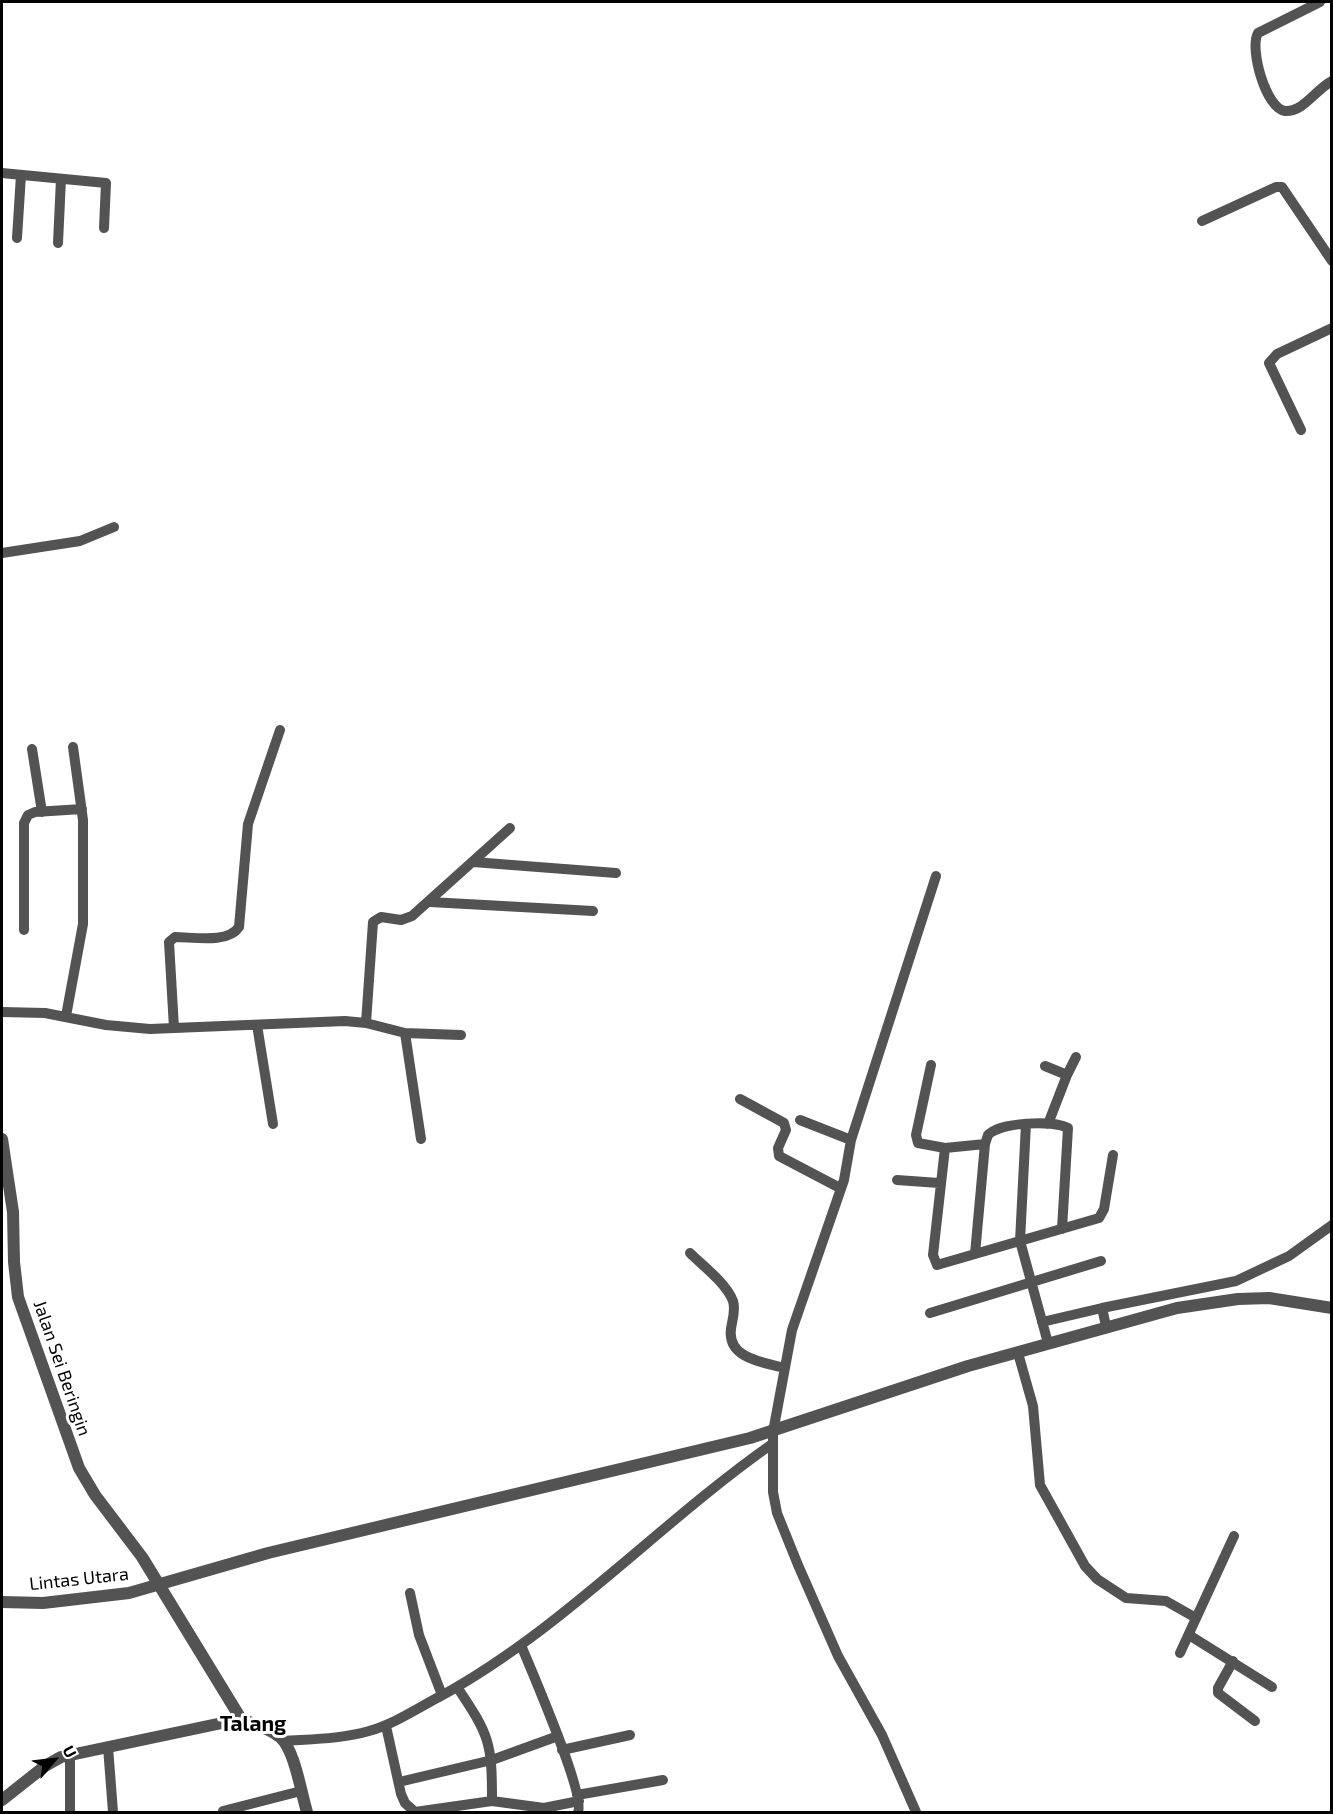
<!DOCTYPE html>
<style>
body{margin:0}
#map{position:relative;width:1333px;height:1814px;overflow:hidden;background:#fff;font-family:"Exo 2",sans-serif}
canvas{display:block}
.frame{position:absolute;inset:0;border:3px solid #000;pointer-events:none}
.north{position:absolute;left:24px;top:1730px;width:60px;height:60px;-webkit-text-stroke:4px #fff;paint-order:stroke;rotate:62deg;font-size:16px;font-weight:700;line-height:24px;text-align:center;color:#000}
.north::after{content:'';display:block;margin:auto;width:21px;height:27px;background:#000;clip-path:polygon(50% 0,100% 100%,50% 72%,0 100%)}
</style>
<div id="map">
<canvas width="1333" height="1814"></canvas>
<div class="frame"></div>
<div class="north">U</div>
</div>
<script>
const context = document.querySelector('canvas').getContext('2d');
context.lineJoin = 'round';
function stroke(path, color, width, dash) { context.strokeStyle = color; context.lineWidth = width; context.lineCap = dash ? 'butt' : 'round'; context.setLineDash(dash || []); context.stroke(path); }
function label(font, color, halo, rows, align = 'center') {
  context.font = font + ' "Exo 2",sans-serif'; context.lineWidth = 6; context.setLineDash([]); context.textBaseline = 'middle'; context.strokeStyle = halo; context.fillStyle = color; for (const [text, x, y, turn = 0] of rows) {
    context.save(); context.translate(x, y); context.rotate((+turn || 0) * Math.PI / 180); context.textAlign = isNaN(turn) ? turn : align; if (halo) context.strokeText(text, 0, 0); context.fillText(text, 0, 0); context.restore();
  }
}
const minor = new Path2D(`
 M1320,2L1258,33C1249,48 1266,109 1285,111C1304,112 1316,89 1332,81
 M2,173L106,183L104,228
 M1202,221L1276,187H1282L1332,261
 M17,238L21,175
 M58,243L61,179
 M1301,430L1269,363L1277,354L1332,328
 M2,553L80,541L114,527
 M32,749L42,812
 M473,862L616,873
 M430,902L593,911
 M24,930V823L28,815L35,812L82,809
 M2,1012L45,1013L106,1025L150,1029L345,1021L366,1023L373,922L381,917L401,920L412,916L510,828
 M66,1016L83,924V820L73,747
 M366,1023L405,1033L461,1035
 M257,1025L273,1124
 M174,1028L169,942L175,937C193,937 228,944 239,927L248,824L280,730
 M405,1033L421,1139
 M931,1065L916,1135L918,1143L945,1148L985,1144
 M1045,1066L1067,1075L1048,1124
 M1067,1075L1076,1057
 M740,1099L784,1123L786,1130L778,1148L779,1156L840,1188
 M800,1120L851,1140L844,1180L792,1330L773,1432V1492L777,1513L798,1565L838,1656L882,1735L916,1812
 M1026,1124L1020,1241L1048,1343
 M851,1140L936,876
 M945,1148L933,1255L937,1265L1099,1218L1104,1209L1113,1155
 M897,1180L939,1183
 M690,1253C703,1266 726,1283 733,1301C736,1311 732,1320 731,1329C727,1358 762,1362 784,1368
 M975,1254L985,1144L988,1135C1000,1122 1053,1120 1068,1128L1062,1229
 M1102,1308L1236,1281L1289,1256L1332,1225
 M930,1313L1101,1261
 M1042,1322L1102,1308L1106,1326
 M1018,1353L1033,1406L1040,1485L1085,1566L1097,1579L1126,1598L1166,1601L1196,1618
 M410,1593L419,1635L442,1695
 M1189,1635L1272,1687
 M521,1645C531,1670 586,1795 578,1812
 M1180,1653L1234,1536
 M1233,1661L1218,1688V1693L1255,1721
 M457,1687C490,1736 492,1743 492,1801
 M386,1726L401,1794L405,1803L415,1812L492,1801L544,1808L579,1801
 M283,1741C312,1739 342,1739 369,1731C394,1724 416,1709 439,1697C562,1630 658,1524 772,1444
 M108,1747L113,1812
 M562,1750L630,1735
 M70,1754V1812
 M399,1782L492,1760L558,1736
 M577,1795L663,1780
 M223,1811L301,1791`);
const tertiary = new Path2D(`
 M2,1139L13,1212L14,1262L18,1297L79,1468L95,1495L142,1557L241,1719
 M2,1602L43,1603L129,1593L268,1553L750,1438L968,1366L1177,1308L1238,1299L1269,1298L1332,1308
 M2,1800L45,1766L61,1757L241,1719C254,1724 269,1728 280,1737C295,1750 301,1793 307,1812`);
const streetNames = [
 ["Jalan Sei Beringin",62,1368,71],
 ["Lintas Utara",79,1579,-6]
];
const quarterNames = [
 ["Talang",253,1724]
];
stroke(minor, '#535353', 10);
stroke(tertiary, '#535353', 12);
label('18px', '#000', '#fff', streetNames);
label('bold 21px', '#000', '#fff', quarterNames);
</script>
